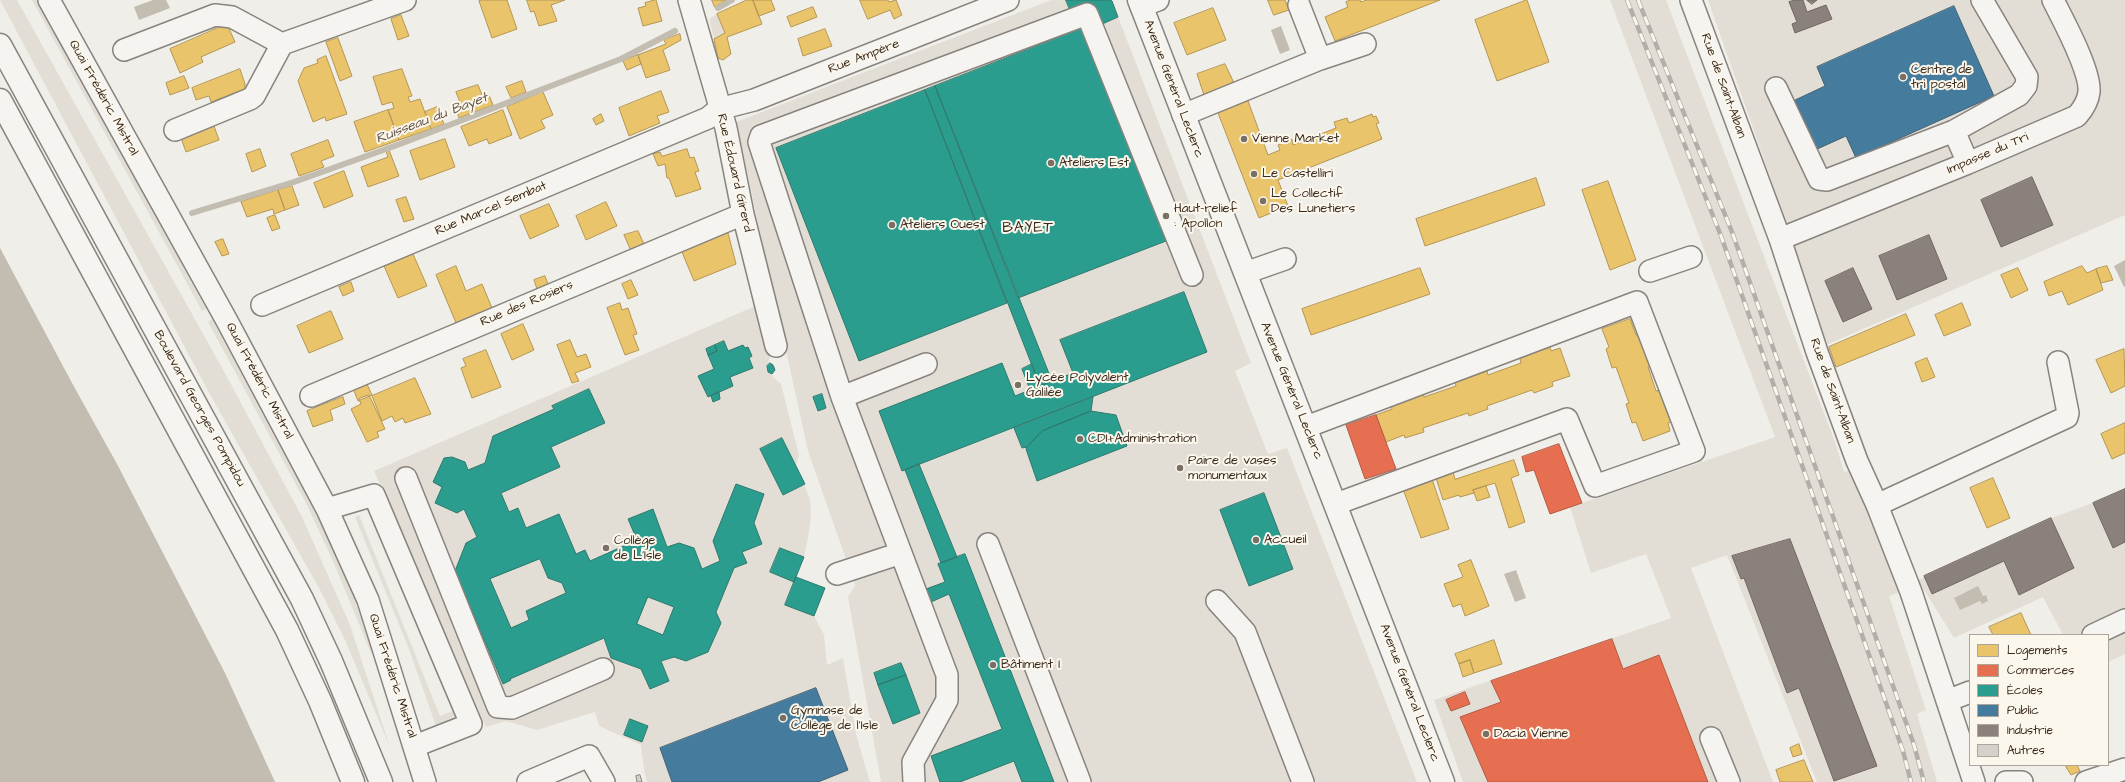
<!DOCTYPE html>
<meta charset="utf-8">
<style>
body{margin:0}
#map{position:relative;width:2125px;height:782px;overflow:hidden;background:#f0eee8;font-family:"Architects Daughter",sans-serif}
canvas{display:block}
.legend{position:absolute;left:1969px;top:634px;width:140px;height:132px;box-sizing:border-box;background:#fbf7ec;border:1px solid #aea59a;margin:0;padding:5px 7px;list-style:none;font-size:12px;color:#3b2a1e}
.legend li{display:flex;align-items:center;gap:8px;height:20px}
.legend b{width:20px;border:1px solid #aea59a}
</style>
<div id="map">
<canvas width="2125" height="782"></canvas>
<ul class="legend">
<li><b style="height:11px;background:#e9c46a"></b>Logements</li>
<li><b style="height:11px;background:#e76f51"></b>Commerces</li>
<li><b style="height:11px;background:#2a9d8f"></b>Écoles</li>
<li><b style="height:11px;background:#457b9d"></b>Public</li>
<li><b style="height:11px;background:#8a817c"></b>Industrie</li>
<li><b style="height:11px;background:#d4d1cc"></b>Autres</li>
</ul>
</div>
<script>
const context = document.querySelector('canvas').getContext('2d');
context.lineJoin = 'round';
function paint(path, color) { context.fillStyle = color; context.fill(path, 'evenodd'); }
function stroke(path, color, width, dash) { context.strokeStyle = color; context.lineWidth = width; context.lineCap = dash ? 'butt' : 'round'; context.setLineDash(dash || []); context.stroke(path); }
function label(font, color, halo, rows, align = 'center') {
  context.font = font + ' "Architects Daughter",sans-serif'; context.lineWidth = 4; context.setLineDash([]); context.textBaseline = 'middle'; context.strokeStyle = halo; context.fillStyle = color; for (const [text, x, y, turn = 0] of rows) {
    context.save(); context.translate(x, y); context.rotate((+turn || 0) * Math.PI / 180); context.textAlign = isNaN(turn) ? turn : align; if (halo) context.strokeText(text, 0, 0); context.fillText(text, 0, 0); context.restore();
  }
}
const built = new Path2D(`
 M0,0H17L226,375L302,517L350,625L390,747L345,640L320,590L207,389Z
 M32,0H38L206,309L202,311Z
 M1051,0L1112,1L1251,363L1235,371L1268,454L1287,448L1417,782H881L848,597L855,585L808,451L736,122Z
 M1610,0H1666L1835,442L1844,472L1848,471L1855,485L1860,487L1900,592L1889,596L1926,710L1917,714L1937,782H1817L1727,555L1691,568L1773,782H1463L1434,700L1671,618L1646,554L1591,573L1570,507L1775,437Z
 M1708,0H2125V215L1824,346L1773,185Z
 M717,14L725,33L714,39L709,19Z
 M760,304L771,354L767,366L768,372L781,384L799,455L796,466L810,499L811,516L808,538L804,557L796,577L825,588L814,616L824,635L827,665L843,658L856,734L870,782H647L644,770L641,745L599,726L595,712L537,730L506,721L486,727L374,471Z
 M212,319L321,523L350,587L375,656L371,653L332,559L306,503L208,322Z
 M2125,489V654L2108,662V635H2063L2043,597L1954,638L1918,580L2051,518L2093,503Z
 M359,515L440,716L455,710L459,721L437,729L409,649L355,517Z`);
const water = new Path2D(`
 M153,0H166L170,8L139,20L134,7Z
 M1281,26L1290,50L1280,54L1271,30Z
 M0,248L72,383L117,464L225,673L275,782H0Z
 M2125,260V287H2124L2114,266Z
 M1516,570L1526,598L1515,602L1504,574Z
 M1978,586L1983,596L1986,595L1988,601L1982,604L1980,601L1960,610L1954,598Z`);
const homes = new Path2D(`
 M483,0H507L517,29L492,38L479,1Z
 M527,0H565L551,5L557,21L539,26L534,11L531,12Z
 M656,0L662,21L643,26L638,8L646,6L645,3Z
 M712,0H726L715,7Z
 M747,0H753L762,24L727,37L731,54L723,60L718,58L714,39L725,33L717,14Z
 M753,0H771L775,10L759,16Z
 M860,0H888L889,2L896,0L902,15L894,19L890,10L868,19Z
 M1268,0H1285L1289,10L1274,15Z
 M1351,0H1360L1361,2L1367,0H1440L1335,41L1325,17L1348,7L1346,2Z
 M1527,0L1549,62L1497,81L1475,20Z
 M813,7L817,17L791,27L787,17Z
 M1213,8L1226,40L1187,55L1174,23Z
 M401,15L409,36L398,40L391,19Z
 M227,24L235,42L201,57L203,62L180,73L170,49Z
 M825,29L832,46L803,56L798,39Z
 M680,34L681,40L663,50L670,70L646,78L638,55L666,44L664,40Z
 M338,38L352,76L340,81L326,42Z
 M638,55L641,64L627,70L623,61Z
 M326,56L347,114L326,121L325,117L313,122L298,81L304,68L318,63L317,60Z
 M1225,64L1234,83L1204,95L1197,74Z
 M240,69L245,84V89L211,102L209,96L196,100L192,88Z
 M402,69L412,96L408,97L410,102L420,99L431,129L399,140L388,110L394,108L392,102L382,105L373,77Z
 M184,76L189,88L170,95L166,83Z
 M522,81L526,92L511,98L506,87Z
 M478,85L483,97L489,95L493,105L459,118L455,107L461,105L456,92Z
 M661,91L669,112L657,116L660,123L629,136L619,108Z
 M543,92L553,115L541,120L545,128L520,139L507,107Z
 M1248,101L1268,155L1280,150L1278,145L1292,139L1293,145L1336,128L1334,122L1347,118L1349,123L1372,114L1373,117L1376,116L1379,123L1376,124L1382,139L1278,180L1288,206L1259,218L1218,113Z
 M437,107L444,124L431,129L425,112Z
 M388,110L399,140L365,152L354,122Z
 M503,110L512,135L489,144L487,139L469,146L461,127Z
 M601,114L604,121L596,125L593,119Z
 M214,126L219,140L186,152L181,138Z
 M445,139L455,167L420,180L410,151Z
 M328,140L334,156L321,161L324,167L299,176L291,154Z
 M260,149L266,166L252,172L246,154Z
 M687,149L690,158L694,157L699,171L695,172L701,189L676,197L669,178H667L665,164L658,166L653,154L660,152L662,156Z
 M389,150L399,176L368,187L361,167L388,157L386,151Z
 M344,171L353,196L324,208L314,183Z
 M1536,178L1545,205L1425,246L1416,219Z
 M1608,181L1636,260L1610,270L1582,190Z
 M292,186L299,205L285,210L278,190Z
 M278,190L285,210L274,214L273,209L247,217L241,202Z
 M406,197L414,219L404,222L396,200Z
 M606,202L617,226L586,240L576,216Z
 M549,204L559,226L530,239L520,216Z
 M275,215L280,228L272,231L267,218Z
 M638,231L644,244L631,251L624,235Z
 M728,233L736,264L694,281L682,252Z
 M223,239L229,254L222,256L215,242Z
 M413,254L427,286L398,298L384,266Z
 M456,266L466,291L482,284L492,308L456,323L436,275Z
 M2082,266L2087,273L2096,269L2103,290L2068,305L2062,291L2049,296L2044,282Z
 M2107,266L2113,280L2101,283L2096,269Z
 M1420,268L1430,294L1311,335L1302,309Z
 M2018,268L2028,290L2011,298L2001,275Z
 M545,276L548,284L537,289L534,280Z
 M631,280L638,295L628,299L622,284Z
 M351,282L354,291L343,296L339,287Z
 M620,303L622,310L628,308L637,334L633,335L639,350L625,355L607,308Z
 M1962,303L1971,325L1944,336L1935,315Z
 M331,311L343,339L309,353L297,326Z
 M1906,314L1915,335L1836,367L1829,347Z
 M1630,319L1636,335L1640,334L1651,366L1648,367L1656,391L1660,390L1671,422L1668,423L1670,431L1643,441L1636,422L1632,423L1626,404L1629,403L1616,367L1612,368L1606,349L1609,347L1602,329Z
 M523,324L534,350L512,360L501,334Z
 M570,340L577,357L586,354L591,367L575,373L579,381L572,383L557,345Z
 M1550,347L1551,351L1560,348L1570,376L1552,382L1553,386L1534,393L1532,390L1487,406L1488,409L1469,416L1468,413L1423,428L1424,432L1405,438L1404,435L1386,442L1376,415L1392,409L1391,404L1423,393L1424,397L1456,386L1455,382L1487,371L1488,375L1521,363L1520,359Z
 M2124,349L2125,386L2111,393L2096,360Z
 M486,350L501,387L472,398L461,368L466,366L463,359Z
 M1927,358L1935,377L1922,382L1915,363Z
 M415,378L431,414L405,423L403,418L395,422L392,416L382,421L372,396Z
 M366,382L372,395L358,401L353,388Z
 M369,395L385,429L377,432L379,437L367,442L351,409L361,404L359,399Z
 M343,397L345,404L330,410L333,420L313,427L307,411Z
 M2125,423V453L2112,459L2101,434Z
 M1514,460L1519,475L1511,478L1525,522L1509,528L1495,483L1473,490L1474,493L1460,497L1459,495L1443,500L1436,478L1453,472L1455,479Z
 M1993,478L2010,518L1987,528L1970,488Z
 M1432,479L1449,529L1421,538L1403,489Z
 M1486,486L1490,497L1477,501L1473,490Z
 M1471,560L1489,606L1465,616L1461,604L1453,607L1444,584L1463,577L1458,565Z
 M2021,613L2031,635H1993L1989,627Z
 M1494,640L1502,664L1474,673L1470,660L1459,664L1455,654Z
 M1470,660L1474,673L1463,677L1459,664Z
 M1799,744L1802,754L1793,757L1790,748Z
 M1804,760L1813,782H1780L1776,770Z
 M2070,765H2077L2080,771L2071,775L2066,767Z`);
const shops = new Path2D(`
 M1376,415L1396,469L1365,479L1346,425Z
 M1559,444L1582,503L1550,514L1534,470L1526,472L1522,457Z
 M1612,639L1623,669L1659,655L1708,782H1488L1460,717L1501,702L1491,681Z
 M1465,692L1470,704L1451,711L1446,700Z`);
const schools = new Path2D(`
 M1066,0H1110L1112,1L1118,17L1100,25L1091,3L1071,12Z
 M1083,28L1166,241L1018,298L935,86Z
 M935,86L1052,381L1040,386L925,90Z
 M925,90L1007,303L859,361L776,148Z
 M1184,292L1207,352L902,471L879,411L1002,363L1015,396L1052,381L1073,373L1060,340Z
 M724,341L728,351L743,345L745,348L748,347L752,356L749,358L753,368L730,377L733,386L708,397L698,376L714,369L708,355L717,351L715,345Z
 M715,345L717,351L708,355L706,349Z
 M770,363L773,365L775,370L772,374L768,372L767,366Z
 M1032,364L1040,386L1030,390L1022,369Z
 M589,389L605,423L551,447L560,467L501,493L509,512L518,508L526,528L559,514L576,554L585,550L590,561L637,540L628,519L653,509L667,547L679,543L694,548L702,569L720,561L713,541L736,484L764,494L754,523L762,544L742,552L747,563L734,568L716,612L721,623L708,652L686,661L674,657L661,661L669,681L650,689L641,669L611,658L604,638L510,679L511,680L503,684L455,571L466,543L477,537L464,509L457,513L435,503L442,487L433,482L444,458L452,457L465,462L468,470L485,463L493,436L554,409L552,406ZM540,559L548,578L562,583L566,593L526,611L529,620L511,628L490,579ZM648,597L674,607L663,635L637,624Z
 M719,392L720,399L713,402L711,396Z
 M822,394L826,408L818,411L813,397Z
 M1093,397L1091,411L1042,431L1027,447L1022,448L1014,428Z
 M1091,411L1116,415L1127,446L1037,481L1026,449L1027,447L1042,431Z
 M782,438L805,484L783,495L760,449Z
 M919,464L957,557L941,563L905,470Z
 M1264,493L1293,569L1249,586L1220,510Z
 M780,548L804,557L794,582L770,572Z
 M965,554L1054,782H1022L1014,761L960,782H940L931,756L1002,729L949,594L931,602L926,589L945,582L938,564Z
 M796,577L825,588L814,616L785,605Z
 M901,663L906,675L878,685L874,673Z
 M906,675L920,713L893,724L878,685Z
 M630,719L648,726L642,742L624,735Z`);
const public = new Path2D(`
 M1954,6L1994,96L1856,158L1846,136L1815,150L1793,101L1825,86L1817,67Z
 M816,688L848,770L818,782H672L660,748Z`);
const industry = new Path2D(`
 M1795,0H1803L1807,12L1826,5L1832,19L1795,33L1792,24L1797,22L1789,2Z
 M1807,0H1817L1812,4Z
 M2032,177L2053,225L2001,247L1981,200Z
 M1929,235L1947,279L1897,300L1879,256Z
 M1853,268L1872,309L1843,322L1825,281Z
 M2125,489V542L2113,548L2093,503Z
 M2051,518L2074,568L2019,595L2004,561L1932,594L1924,576Z
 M1790,539L1877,766L1834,781L1799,688L1787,693L1744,578L1741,579L1732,556Z`);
const stream = new Path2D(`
 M718,8L732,0
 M192,213L294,182L400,144L621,59L675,31`);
const building = new Path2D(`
 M640,775L642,782H637L636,776Z`);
const minor = new Path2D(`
 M49,0L227,321L327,509L368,600L425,782
 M689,0L726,128L743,214L776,346
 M1691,0L1780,239L1817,352L1857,461L1877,505L1911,592L1974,782
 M1141,6L1158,0
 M124,50L215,15L232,17L282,44
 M1320,59L1365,44
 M1776,88L1819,179L1827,180L1954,131L2019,95L2026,86L2027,77L1982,0
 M1183,115L1320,59L1299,5
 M175,130L250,99L254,96L282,44L405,0
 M1954,131L1968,163
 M1780,239L1968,163L2077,116C2083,109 2088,102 2089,92C2091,71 2063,20 2053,0
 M1650,271L1691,257
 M1245,273L1285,259
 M262,305L708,118L719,109L754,100L1008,0
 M311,396L743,214
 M842,397L926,364
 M1306,427L1637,302L1694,451L1595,486L1567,419L1336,504
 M406,478L498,707L512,708L603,669
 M1877,505L2067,417L2068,413L2058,362
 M327,509L374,495L471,724L415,746
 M988,544L1080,782
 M837,574L901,553
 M1217,601L1245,632L1303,782
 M2093,635L2125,620
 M1947,701L1970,692
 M1711,738L1729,782
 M528,782L589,756L604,782
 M914,782L913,762L947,700V675L842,397L759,142L761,136L1087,14L1192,275
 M2006,782H2022
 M2086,782L2125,769`);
const major = new Path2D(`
 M1139,0L1443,782
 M0,45L302,599L331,661L381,782
 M0,100L287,630L320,701L353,782`);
const rail = new Path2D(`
 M1627,0L1721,236L1903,751L1911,782
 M1638,0L1732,232L1914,745L1924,782`);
const markers = [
 [1903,77,4,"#7a6f65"],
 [1244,139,4,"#7a6f65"],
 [1051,163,4,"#7a6f65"],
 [1254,174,4,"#7a6f65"],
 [1263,201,4,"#7a6f65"],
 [1166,216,4,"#7a6f65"],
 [892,225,4,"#7a6f65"],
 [1018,385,4,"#7a6f65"],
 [1080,439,4,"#7a6f65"],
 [1180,468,4,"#7a6f65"],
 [1256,540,4,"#7a6f65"],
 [606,548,4,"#7a6f65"],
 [993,665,4,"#7a6f65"],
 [783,718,4,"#7a6f65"],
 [1486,734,4,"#7a6f65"]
];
const streetNames = [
 ["Rue Ampère",864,57,-21],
 ["Rue de Saint-Alban",1723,86,70],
 ["Avenue Général Leclerc",1173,89,69],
 ["Quai Frédéric Mistral",103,98,61],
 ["Impasse du Tri",1988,154,-23],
 ["Rue Édouard Girerd",734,173,77],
 ["Rue Marcel Sembat",491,209,-23],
 ["Rue des Rosiers",527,304,-23],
 ["Quai Frédéric Mistral",259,381,62],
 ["Avenue Général Leclerc",1291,391,68],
 ["Rue de Saint-Alban",1832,391,70],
 ["Boulevard Georges Pompidou",199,409,61],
 ["Quai Frédéric Mistral",392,676,72],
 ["Avenue Général Leclerc",1409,693,69]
];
const poiNames = [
 ["Centre de",1911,70],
 ["tri postal",1911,85],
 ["Vienne Market",1252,139],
 ["Ateliers Est",1059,163],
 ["Le Castelliri",1262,174],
 ["Le Collectif",1271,194],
 ["Des Lunetiers",1271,209],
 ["Haut-relief",1174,209],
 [": Apollon",1174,224],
 ["Ateliers Ouest",900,225],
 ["Lycée Polyvalent",1026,378],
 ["Galilée",1026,393],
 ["CDI+Administration",1088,439],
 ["Paire de vases",1188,461],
 ["monumentaux",1188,476],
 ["Accueil",1264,540],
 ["Collège",614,541],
 ["de L'Isle",614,556],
 ["Bâtiment I",1001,665],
 ["Gymnase de",791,711],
 ["Collège de l'Isle",791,726],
 ["Dacia Vienne",1494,734]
];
const waterNames = [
 ["Ruisseau du Bayet",432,119,-21]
];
const quarterNames = [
 ["BAYET",1028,229]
];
paint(built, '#e3ded5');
paint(water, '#c2bcb1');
paint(homes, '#e9c46a');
stroke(homes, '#b59653', 1);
paint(shops, '#e76f51');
stroke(shops, '#b35a42', 1);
paint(schools, '#2a9d8f');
stroke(schools, '#2f7a6d', 1);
paint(public, '#457b9d');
stroke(public, '#426377', 1);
paint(industry, '#8a817c');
stroke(industry, '#726760', 1);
stroke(stream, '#c2bcb1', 6);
paint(building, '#d4d1cc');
stroke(building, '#88837e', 1);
stroke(minor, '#88837e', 24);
stroke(major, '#88837e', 25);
stroke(minor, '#f5f4f0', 21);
stroke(major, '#f5f4f0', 22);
stroke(rail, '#b2afab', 4.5);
stroke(rail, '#fbf7ec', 3, [9]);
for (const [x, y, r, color] of markers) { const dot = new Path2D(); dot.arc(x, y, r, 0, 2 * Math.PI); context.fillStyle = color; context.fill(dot); stroke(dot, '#fbf7ec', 1.5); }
label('13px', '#3b2a1e', '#fbf7ec', streetNames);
label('13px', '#3b2a1e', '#fbf7ec', poiNames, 'left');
label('italic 14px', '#645549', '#fbf7ec', waterNames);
context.letterSpacing = '1px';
label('15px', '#3b2a1e', '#fbf7ec', quarterNames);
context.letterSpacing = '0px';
</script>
